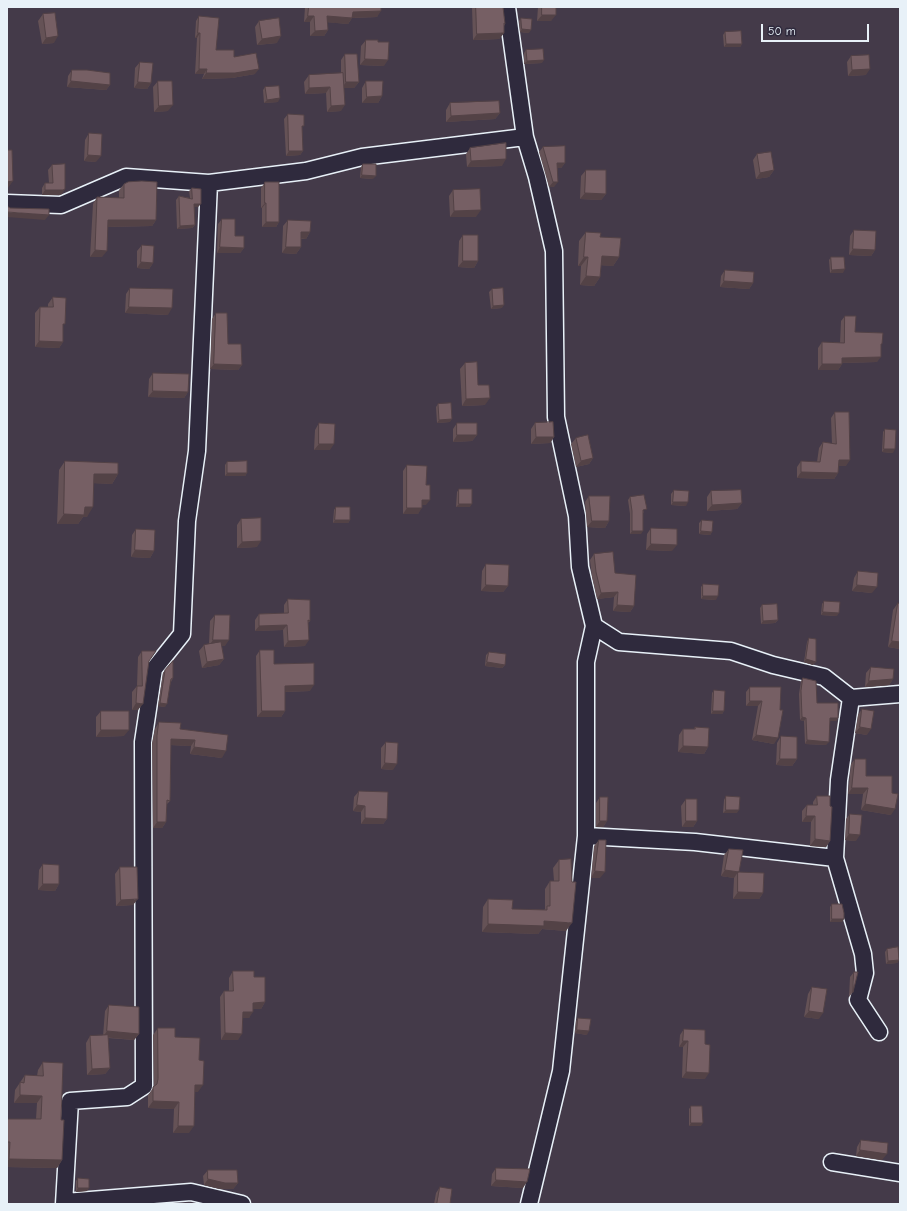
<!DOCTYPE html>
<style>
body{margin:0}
#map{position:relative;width:907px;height:1211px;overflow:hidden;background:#443a49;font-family:"Comic Neue",sans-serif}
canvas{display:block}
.frame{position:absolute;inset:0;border:8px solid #e8f1f8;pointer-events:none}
.scale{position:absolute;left:761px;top:24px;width:108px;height:18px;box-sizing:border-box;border:2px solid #e8f1f8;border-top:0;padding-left:5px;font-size:12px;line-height:14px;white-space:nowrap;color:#e8f1f8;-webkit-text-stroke:3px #2f2a3d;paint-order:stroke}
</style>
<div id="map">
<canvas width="907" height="1211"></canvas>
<div class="frame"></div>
<div class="scale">50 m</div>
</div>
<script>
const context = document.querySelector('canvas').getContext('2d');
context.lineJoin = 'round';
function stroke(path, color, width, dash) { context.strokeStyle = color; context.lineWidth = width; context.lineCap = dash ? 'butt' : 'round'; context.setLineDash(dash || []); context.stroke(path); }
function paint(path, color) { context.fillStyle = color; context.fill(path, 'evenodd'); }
const minor = new Path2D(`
 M525,137L537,177L554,251L556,417L577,516L580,567L594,626L619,642L731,651L773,665L824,677L851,698L900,694
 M7,203L61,205L126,177L209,183
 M851,698L839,780L835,858L863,954L865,973L858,1000L879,1032
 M586,836L695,842L835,858
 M832,1162L900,1173
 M65,1202L191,1192L242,1204
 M64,1204L70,1101L127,1097L144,1086L143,742L154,669L182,634L187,521L197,451L209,183L306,171L362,157L525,137L507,7
 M529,1204L561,1071L586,836V662L594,626`);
const wall = new Path2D(`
 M305,7H381L377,17L352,18L348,24L327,22L328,30L324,36H310V22H304Z
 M472,7H503L505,24L504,26V33L499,39L473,40Z
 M538,7H556L551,21H537Z
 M43,14L54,43L42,44L38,21Z
 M199,16L216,50L234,57L255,74L232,78L202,79L204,74H195L197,38H195L196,21Z
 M521,18L529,33L520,32L519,21Z
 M259,21L277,43L257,45L255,27Z
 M725,32L742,44L740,47H724L723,35Z
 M366,40L384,66L360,65L361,46Z
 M526,50L542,63L524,64V53Z
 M345,54L359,82L354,88H344L341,111L327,112L326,93L305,94L304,82L309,75L341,74V60Z
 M851,56L866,75L848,76L847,62Z
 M140,62L151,83L147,89L134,88L135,68Z
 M72,70L110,85L106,90L67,87L68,76Z
 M158,81L168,111L154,112L153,87Z
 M366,81L382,96L378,103H362V88Z
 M265,87L278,102L264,103L263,90Z
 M450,103L500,113L495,119L446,122V110Z
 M288,114L303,151L300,155L286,156L284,119Z
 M89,133L96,162L84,161L85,140Z
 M543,147L565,163L561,168H557L554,187H549L539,152Z
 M470,148L502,166L467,167L466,154Z
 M757,154L774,170L769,177L756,179L753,160Z
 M363,164L373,179L360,178L361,167Z
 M52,165L62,194L59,195H42V188L45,183H49L48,170Z
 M586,170L606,194L601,200L580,199L581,176Z
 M265,182L279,222L276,227H262V208H261V188Z
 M124,184L156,220L152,226L108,227L102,257H90L93,204L97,197L119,198V190Z
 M192,188L198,207H194L195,225L192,228L177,229L176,200L179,196L190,198L189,191Z
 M453,190L476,217H450L449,196Z
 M222,219L244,248L240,253H217L218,224Z
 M288,220L310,232L306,239H301V247L296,254L282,253L283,226Z
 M854,230L875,250L871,256L849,255L850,236Z
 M586,232L600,237L619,257L613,266L601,265L600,277L594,286L580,285L581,266H578L579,241Z
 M463,235L478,261L474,268L458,267L459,241Z
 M142,245L153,263L149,269L137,268V251Z
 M831,257L843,273H830L829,260Z
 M725,270L753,283L749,289L720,287L721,276Z
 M130,288L168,315L125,313L126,294Z
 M492,289L502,308L491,309L489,292Z
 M53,297L63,327V342L59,348L35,347V313L40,307H48V304Z
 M216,313L228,344L242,365L238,370L210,369L212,319Z
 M845,316L855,332L881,346L877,362L842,363V364L838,370H818V348L822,342L840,343L841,321Z
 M465,363L478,385L485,405L462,406L460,369Z
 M153,373L188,392L184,398L148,397L149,379Z
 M438,404L450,422L437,423L436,407Z
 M835,412L846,466H838V473L834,479L797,478V467L801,461L817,462L819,448L823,442L832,444L831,418Z
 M319,423L330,450H314L315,430Z
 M457,423L477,435L472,441L453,442V429Z
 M535,423L554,437L550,443L531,444V429Z
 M885,429L893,453L882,452L883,432Z
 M576,438L593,458L589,464L576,467L571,444Z
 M65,461L118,474L112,484L94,483L87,517H83L78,524H57L59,470Z
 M227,462L247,473L245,476H225V465Z
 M407,465L426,485V505H422L418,514H403V471Z
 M900,474V498L899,475Z
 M459,489L470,507H456L457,492Z
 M674,490L686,506L671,505V494Z
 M711,491L742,503L737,509L707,511V497Z
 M589,496L609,521L605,528L587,527L585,502Z
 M630,497L644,512L643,513L641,534H630V514L628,500Z
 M336,507L350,520L348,523H333L334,510Z
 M241,519L257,547L237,548V525Z
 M702,520L712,532L710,535L699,534V523Z
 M651,528L672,551L646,550L647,534Z
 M136,529L154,551L150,558L131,557L132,535Z
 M594,554L615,573L634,606L630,612L613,611L614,597L597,599L592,577L590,560Z
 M486,564L508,586L503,592L481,591L482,571Z
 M858,571L872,593L852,591L854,578Z
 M703,584L716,600L701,599V587Z
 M288,599L310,621L308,623L305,646L284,647L283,630L255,631V620L259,614L284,613V605Z
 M824,601L837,616L821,615L822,604Z
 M898,603L900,604V649L888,647L893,610Z
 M762,605L778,620L775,623L761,624L760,608Z
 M215,615L225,646H221L224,659L219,665L202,668L199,651L204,645L209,644L210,621Z
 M809,638L813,665L804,662L807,642Z
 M260,650L274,664L310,691L285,692V711L281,717H257L256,656Z
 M142,651L149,661L138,710H132V692L137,686L138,657Z
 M489,652L505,665L502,668L485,666L486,655Z
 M173,661V678L171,682H170L165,707L158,706L163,673Z
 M871,667L893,679L889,685L865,687L866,673Z
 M803,678L817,703L838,718L836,721H830L826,745L805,744L804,721L800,720L799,694L801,681Z
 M750,687H781L774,744L752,740L758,706H746V692Z
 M714,690L724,711L722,714H711L712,693Z
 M862,709L867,735L855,733L858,715Z
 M101,711L124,736L96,737V717Z
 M159,722L180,729L222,758L190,754L191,746L171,745L170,801L167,804L166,822L162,828H153L152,743L155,729Z
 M695,727L708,747L704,754L678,752L679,735L683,729H694Z
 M781,736L797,759L792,766L776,765L777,743Z
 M386,742L393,770L381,769V748Z
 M855,759L866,776L891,815L861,810L863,794H848L851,764Z
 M359,791L387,819L383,824H361V812L353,811L354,797Z
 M726,796L737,813H723L724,800Z
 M817,796L830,806V841L826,847L810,846L811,822H802V811L807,805H813V802Z
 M600,797L607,821L603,827H596V803Z
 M686,799L697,821L693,827H682L681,806Z
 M850,814L856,841L845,840L846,819Z
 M599,840L600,878H591L594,846Z
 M729,849L739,872L763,893L759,899H733L734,878L721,876L724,855Z
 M559,860L566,931L542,929L538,934L482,932L483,907L488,899L512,909L544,910L545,909V889L550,881H554L553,868Z
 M43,864L59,884L55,891L38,890L39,870Z
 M120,867L133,905L116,906L115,874Z
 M832,904L842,922H830V907Z
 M887,949L899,960L897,963L886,964L885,952Z
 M233,971L254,977L265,1002L261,1009H253L249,1018H243L238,1040H221L220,997L224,991H229V978Z
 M854,972L853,992L849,997L850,977Z
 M812,987L819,1019L804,1017L808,994Z
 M109,1005L139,1034L134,1040L108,1038L110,1068L105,1074L87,1075L86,1043L90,1036H103L105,1011Z
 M578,1018L587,1035L575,1033L576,1021Z
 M158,1028L175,1037L199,1060L198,1092H195L189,1133H173L174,1109L148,1108V1095L153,1088L154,1086L153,1035Z
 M684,1029L705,1044V1079L682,1078L683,1047H679L680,1035Z
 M43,1062L61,1120L62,1160L57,1168L7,1167V1119H36L37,1103H14L15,1090L25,1075L37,1076L38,1070Z
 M691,1106L701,1126H689V1109Z
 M861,1140L882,1160L856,1156L857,1147Z
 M496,1168L523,1188L491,1186L492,1174Z
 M208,1170L238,1183L233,1189H220L204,1185L203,1176Z
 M78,1178L87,1191L76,1192V1181Z
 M440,1187L450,1204H434L436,1193Z`);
const shadedWall = new Path2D(`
 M381,11L377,17L348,18L353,12Z
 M542,15H556L551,21H537Z
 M308,16H314L310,22H304Z
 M327,16L352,18L348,24L323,22Z
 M522,29L531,30L529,33L520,32Z
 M328,30L324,36H310L315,31Z
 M198,33H200L197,38H195Z
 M504,33L499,39L473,40L477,34Z
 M58,36L54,43L42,44L46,38Z
 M281,36L277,43L257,45L262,39Z
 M726,44H742L740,47H724Z
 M365,59L388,60L384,66L360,65Z
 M544,60L542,63L524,64L527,61Z
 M199,69H207L204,74H195Z
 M259,69L255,74L232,78L202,79L206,73Z
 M870,69L866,75L848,76L852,70Z
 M71,81L110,85L106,90L67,87Z
 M138,82L151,83L147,89L134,88Z
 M346,82H359L354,88H342Z
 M330,87L326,93L305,94L309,88Z
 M382,96L378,103H362L367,97Z
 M280,98L278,102L264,103L267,100Z
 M173,105L168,111L154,112L159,106Z
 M345,105L341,111L327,112L331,106Z
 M500,113L495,119L446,122L451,116Z
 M289,151H303L300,155L286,156Z
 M88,155L101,156L96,162L84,161Z
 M506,159L502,166L467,167L471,161Z
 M557,163H565L561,168H553Z
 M774,170L769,177L756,179L760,173Z
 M362,175L376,176L373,179L360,178Z
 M13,181L8,188H7V182Z
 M553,182H558L554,187H549Z
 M65,189L62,194L59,195H42L45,190Z
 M585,193L606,194L601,200L580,199Z
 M265,203H266L262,208H261Z
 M194,204H201L198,207H191Z
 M481,210L476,217H450L454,211Z
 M7,212L49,215L45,220L7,217Z
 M108,220H156L152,226L104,227Z
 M266,222H279L276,227H262Z
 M195,225L192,228L177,229L180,226Z
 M301,232H310L306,239L297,238Z
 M220,247L244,248L240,253H217Z
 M286,247H301L296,254L282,253Z
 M853,249L875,250L871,256L849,255Z
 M95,250L107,251L102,257H90Z
 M602,256L619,257L613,266L595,265Z
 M584,257H588L581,266H578Z
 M463,261H478L474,268L458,267Z
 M141,262L153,263L149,269L137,268Z
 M845,269L843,273H830L832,270Z
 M586,276L600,277L594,286L580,285Z
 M724,281L753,283L749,289L720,287Z
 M504,305L502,308L491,309L493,306Z
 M129,307L172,308L168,315L125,313Z
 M39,341L63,342L59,348L35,347Z
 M881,357L877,362L838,363L842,358Z
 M214,364L242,365L238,370L210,369Z
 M822,364H842L838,370H818Z
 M153,391L188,392L184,398L148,397Z
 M490,398L485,405L462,406L466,399Z
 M452,419L450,422L437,423L439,420Z
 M457,435H477L472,441L453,442Z
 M536,437H554L550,443L531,444Z
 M319,444H334L330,450H314Z
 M884,449H895L893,453L882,452Z
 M593,458L589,464L576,467L581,461Z
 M839,460H850L846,466H835Z
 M801,472L838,473L834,479L797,478Z
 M227,473H247L245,476H225Z
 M94,474H118L112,484L88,483Z
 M422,500H430L426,505H418Z
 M673,502H688L686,506L671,505Z
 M742,503L737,509L707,511L712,505Z
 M459,504H472L470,507H456Z
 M85,507H93L87,517H83L78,524H57L64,514Z
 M407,508H422L418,514H403Z
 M335,520H350L348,523H333Z
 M592,521H609L605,528L587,527Z
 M632,531H643L641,534H630Z
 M701,531L712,532L710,535L699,534Z
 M261,541L257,547L237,548L242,542Z
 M651,544L677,545L672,551L646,550Z
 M135,550L154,551L150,558L131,557Z
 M486,585L508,586L503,592L481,591Z
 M857,585L877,587L872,593L852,591Z
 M618,592L614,597L597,599L601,593Z
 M703,596H718L716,600L701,599Z
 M617,605L634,606L630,612L613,611Z
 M823,612L839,613L837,616L821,615Z
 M778,620L775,623L761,624L763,621Z
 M287,625L283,630L255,631L259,626Z
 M213,640H229L225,646H209Z
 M309,640L305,646L284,647L288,641Z
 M892,641L900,642V649L888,647Z
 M224,659L219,665L202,668L207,662Z
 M806,659L816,662L813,665L804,662Z
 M487,662L505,665L502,668L485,666Z
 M893,679L889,685L865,687L869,681Z
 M314,685L310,691L281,692L285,686Z
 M750,701H762L758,706H746Z
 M136,703L143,704L138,710H132Z
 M160,703L167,704L165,707L158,706Z
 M262,711H285L281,717H257Z
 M713,711H724L722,714H711Z
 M802,717L806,718L804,721L800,720Z
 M830,718H838L836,721H828Z
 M860,727L871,729L867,735L855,733Z
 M101,730H129L124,736L96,737Z
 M756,735L778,738L774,744L752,740Z
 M171,739L195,740L191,746L167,745Z
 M807,740L829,742L826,745L805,744Z
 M683,746L708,747L704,754L678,752Z
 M194,747L226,751L222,758L190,754Z
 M780,759H797L792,766L776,765Z
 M385,763L397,764L393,770L381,769Z
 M852,788H868L863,794H848Z
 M865,804L895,809L891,815L861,810Z
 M357,805L365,806L361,812L353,811Z
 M726,810H739L737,813H723Z
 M806,816H815L811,822H802Z
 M365,818L387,819L383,824H361Z
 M600,821H607L603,827H596Z
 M686,821H697L693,827H682Z
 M157,822H166L162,828H153Z
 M849,834L860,835L856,841L845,840Z
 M815,839L830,841L826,847L810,846Z
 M725,870L738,872L734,878L721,876Z
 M595,871L605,872L600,878H591Z
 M43,884H59L55,891L38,890Z
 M738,892L763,893L759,899H733Z
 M138,899L133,905L116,906L121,900Z
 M832,919H844L842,922H830Z
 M544,921L572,923L566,931L542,929L538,934L482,932L488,924Z
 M899,960L897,963L886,964L888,961Z
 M265,1002L261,1009H249L253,1003Z
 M809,1011L823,1013L819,1019L804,1017Z
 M243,1012H253L249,1018H238Z
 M577,1030L589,1031L587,1035L575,1033Z
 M107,1031L139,1034L134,1040L103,1037Z
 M225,1033L242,1034L238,1040H221Z
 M683,1041H688L683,1047H679Z
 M110,1068L105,1074L87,1075L92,1069Z
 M686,1072L709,1073L705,1079L682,1078Z
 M195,1085H203L198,1092H190Z
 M20,1095L42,1096L37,1103H14Z
 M153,1101L179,1102L174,1109L148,1108Z
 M691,1123H703L701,1126H689Z
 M178,1126H194L189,1133H173Z
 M860,1150L887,1154L882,1160L856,1156Z
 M9,1159L62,1160L57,1168L7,1167V1162Z
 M208,1179L238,1183L233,1189H220L204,1185Z
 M496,1180L527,1182L523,1188L491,1186Z
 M78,1188H89L87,1191L76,1192Z`);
const building = new Path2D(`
 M309,7H381V11L353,12L352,18L327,16L328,30L315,31L314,16H308Z
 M476,7H503L505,24L504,23V33L477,34Z
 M542,7H556V15H542Z
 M55,13L58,36L46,38L43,14Z
 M199,16L219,18L216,50H234V57L256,53L259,69L235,73H206L207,69H199L200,33H198Z
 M279,18L281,36L262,39L259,21Z
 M521,18L532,19L531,30L522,29Z
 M741,31L742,44H726L725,32Z
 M366,40H378V42H389L388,60L365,59Z
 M543,49L544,60L527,61L526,50Z
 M345,54H357L359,82H346Z
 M869,55L870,69L852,70L851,56Z
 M140,62L153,63L151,83L138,82Z
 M72,70H87L110,73V85L71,81Z
 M343,73L345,105L331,106L330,87L309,88V75Z
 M158,81H172L173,105L159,106Z
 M366,81H383L382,96L367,97Z
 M279,86L280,98L267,100L265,87Z
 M499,101L500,113L451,116L450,103Z
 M288,114L304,115V126H302L303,151H289Z
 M89,133L102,134L101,156L88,155Z
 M506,143V159L471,161L470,148Z
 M565,146V163H557L558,182H553L543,147Z
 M7,150H12L13,181L7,182Z
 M771,152L774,170L760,173L757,154Z
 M65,164V189L63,190H45V183H53L52,165Z
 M363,164H376V176L362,175Z
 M586,170H606V194L585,193Z
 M142,181L157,182L156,220H108L107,251L95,250L97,197L124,198V184L128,182Z
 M265,182H279V222H266V203H265Z
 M192,188L201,189V204H194L195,225L180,226L179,196L192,199Z
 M480,189L481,210L454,211L453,190Z
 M7,206L10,208L49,209V215L7,212Z
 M222,219H235V236H244V248L220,247Z
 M288,220L311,221L310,232H301V247H286Z
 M854,230L876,231L875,250L853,249Z
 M586,232L601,233L600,237L621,238L619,257L602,256L600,277L586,276L588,257H584Z
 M463,235H478V261H463Z
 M142,245L154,246L153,263L141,262Z
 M831,257H844L845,269L832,270Z
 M725,270L754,272L753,283L724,281Z
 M130,288L173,289L172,308L129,307Z
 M503,288L504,305L493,306L492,289Z
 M53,297L66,298L65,324H63V342L39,341L40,307H53Z
 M216,313H227L228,344H241L242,365L214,364Z
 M845,316H856L855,332L883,333L882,344H881V357L842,358V364H822V342L844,343Z
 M477,362L478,385H489L490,398L466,399L465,363Z
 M153,373L189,374L188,392L153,391Z
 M451,403L452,419L439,420L438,404Z
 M835,412H849L850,460H839L838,473L801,472V461L820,462L823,442L836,444Z
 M553,422L554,437H536L535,423Z
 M319,423L335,424L334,444H319Z
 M457,423H477V435H457Z
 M885,429L896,430L895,449H884Z
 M588,435L593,458L581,461L576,438Z
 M65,461L118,463V474H94L93,507H85L84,515L64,514Z
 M247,461V473H227V462Z
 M407,465L427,466L426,485H430V500H422V508H407Z
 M459,489H472V504H459Z
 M674,490L689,491L688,502H673Z
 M741,490L742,503L712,505L711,491Z
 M644,495L647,509L643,510V531H632V511L630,497Z
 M589,496H610L609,521H592Z
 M336,507H350V520H335Z
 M261,518V541L242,542L241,519Z
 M702,520L713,521L712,532L701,531Z
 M651,528L677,529V545L651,544Z
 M136,529L155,530L154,551L135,550Z
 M613,552L615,573L636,575L634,606L617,605L618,592L601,593L596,572L594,554Z
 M486,564L509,565L508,586L486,585Z
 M858,571L878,573L877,587L857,585Z
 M703,584L719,585L718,596H703Z
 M288,599L310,600V621L308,620L309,640L288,641L287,625L259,626V614L288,613Z
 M824,601L840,602L839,613L823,612Z
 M898,603L900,604V642L892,641Z
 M777,604L778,620L763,621L762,605Z
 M215,615H230L229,640H213Z
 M809,638L816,639V662L806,659Z
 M221,642L224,659L207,662L204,645Z
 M260,650H274V664L314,663V685L285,686V711H262Z
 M142,651H156L149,661L143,704L136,703L137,686H142Z
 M489,652L506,654L505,665L487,662Z
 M173,661V678L171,679L167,704L160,703L165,670Z
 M871,667L894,669L893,679L869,681Z
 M803,678L816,681L817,703H838V718H830L829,742L807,740L806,718L802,717L801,691Z
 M750,687H781L780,710H783L778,738L756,735L762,701H750Z
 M714,690L725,691L724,711H713Z
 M862,709L874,711L871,729L860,727Z
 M101,711H129V730H101Z
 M159,722L181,723L180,729L228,735L226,751L194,747L195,740L171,739L170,801L167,800L166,822H157V736Z
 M695,727L709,728L708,747L683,746V729H695Z
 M781,736L797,737V759H780Z
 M386,742L398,743L397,764L385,763Z
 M855,759H866V776H892V793L898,794L895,809L865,804L868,788H852Z
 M359,791L388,792L387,819L365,818V806L357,805Z
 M726,796L740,797L739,810H726Z
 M817,796H830V806L832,807L830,841L815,839V816H806L807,805H817Z
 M600,797H608L607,821H600Z
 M686,799H697V821H686Z
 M850,814L862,815L860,835L849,834Z
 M599,840H606L605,872L595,871Z
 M729,849L743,850L739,872L725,870Z
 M571,859L572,882H576L572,923L544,921V926L488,924V899L513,900L512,909L547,910V906H550V881H559V860Z
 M43,864L59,865V884H43Z
 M120,867H137L138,899L121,900Z
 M738,872L764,873L763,893L738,892Z
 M832,904H842L844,913V919H832Z
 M898,947L899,960L888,961L887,949Z
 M233,971H254V977H265V1002L253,1003V1012H243L242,1034L225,1033L224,991H233Z
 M854,972H858L853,992Z
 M812,987L827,989L823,1013L809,1011Z
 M109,1005L139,1007V1034L107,1031Z
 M578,1018L591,1019L589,1031L577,1030Z
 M158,1028H175V1037L200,1038L199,1060L204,1061L203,1085H195L194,1126H178L179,1102L153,1101V1087L157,1084L158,1079Z
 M684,1029L705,1030V1044L710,1045L709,1073L686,1072L688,1041H683Z
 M108,1035L110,1068L92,1069L90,1036Z
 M43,1062L63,1063L61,1120H64L62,1160L9,1159L10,1142H7V1119H41L42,1096L20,1095V1082L24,1083L25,1075L43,1076Z
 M691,1106H702L703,1123H691Z
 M861,1140L888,1143L887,1154L860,1150Z
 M496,1168L530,1169L527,1182L496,1180Z
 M208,1170H237L238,1183H225L208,1179Z
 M78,1178L89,1179V1188H78Z
 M440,1187L452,1189L450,1204H437Z`);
stroke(minor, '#e8f1f8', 19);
stroke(minor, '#2f2a3d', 16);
paint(wall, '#655256');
paint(shadedWall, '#534246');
paint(building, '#765f64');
stroke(building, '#534246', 1);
</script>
